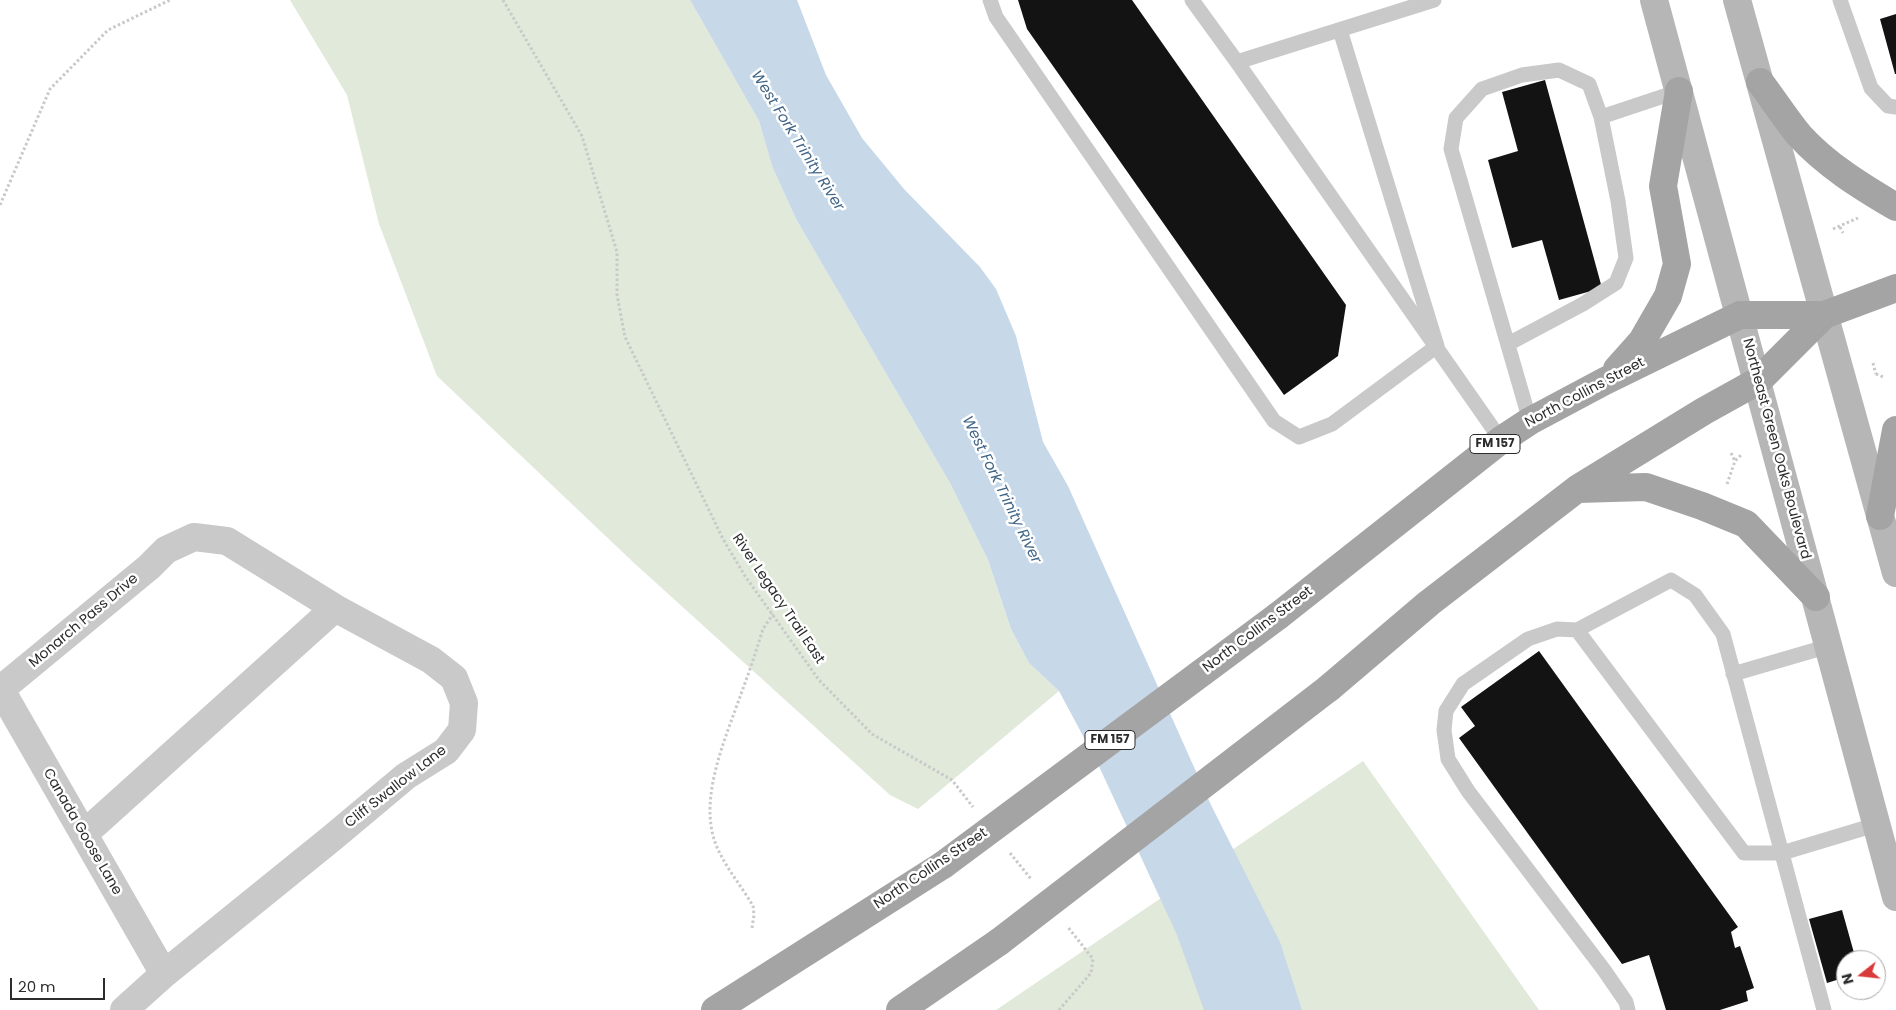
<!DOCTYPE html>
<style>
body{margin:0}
#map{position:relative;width:1896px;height:1010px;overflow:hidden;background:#fff;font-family:Poppins,sans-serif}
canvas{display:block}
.north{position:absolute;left:1836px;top:950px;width:50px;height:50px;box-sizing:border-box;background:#fff;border:1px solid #ababab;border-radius:50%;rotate:254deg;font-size:14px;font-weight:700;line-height:20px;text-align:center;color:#2c2c2c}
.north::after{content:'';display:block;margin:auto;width:18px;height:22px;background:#d83b39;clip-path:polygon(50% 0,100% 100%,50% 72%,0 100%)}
.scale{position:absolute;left:10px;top:978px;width:95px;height:22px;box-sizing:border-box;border:2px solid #2c2c2c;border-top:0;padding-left:6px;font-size:15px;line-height:18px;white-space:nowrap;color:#2c2c2c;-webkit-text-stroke:4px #fff;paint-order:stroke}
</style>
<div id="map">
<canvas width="1896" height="1010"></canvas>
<div class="north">N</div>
<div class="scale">20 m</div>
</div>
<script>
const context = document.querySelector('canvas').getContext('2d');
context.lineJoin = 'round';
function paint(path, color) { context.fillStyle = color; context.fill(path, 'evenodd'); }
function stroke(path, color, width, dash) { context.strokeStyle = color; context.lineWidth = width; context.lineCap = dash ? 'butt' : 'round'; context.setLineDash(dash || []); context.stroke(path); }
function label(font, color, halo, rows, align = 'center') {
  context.font = font + ' Poppins,sans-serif'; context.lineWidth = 5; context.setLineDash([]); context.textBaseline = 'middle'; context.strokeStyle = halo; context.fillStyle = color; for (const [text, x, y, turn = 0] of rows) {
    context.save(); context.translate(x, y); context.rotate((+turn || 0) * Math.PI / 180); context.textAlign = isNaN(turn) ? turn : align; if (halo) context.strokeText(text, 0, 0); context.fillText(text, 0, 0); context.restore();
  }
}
const green = new Path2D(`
 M290,0H690L759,121L772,166L796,219L950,483L988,560L1011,629L1029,663L1059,691L918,809L890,795L633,562L437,376L379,224L347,95Z
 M1363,761L1539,1010H996Z`);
const water = new Path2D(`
 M690,0H797L826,75L862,138L904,189L980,267L996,289L1016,336L1043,442L1068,486L1211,805L1280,942L1302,1010H1204L1177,935L1097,762L1059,691L1029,663L1011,629L988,560L950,483L796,219L772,166L759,121Z`);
const building = new Path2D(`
 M1018,0H1132L1346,305L1338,356L1284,395L1027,29Z
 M1896,14V74H1895L1880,19Z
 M1545,80L1602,288L1559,300L1542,240L1512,248L1488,160L1518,151L1502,92Z
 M1539,651L1738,927L1731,932L1735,948L1740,946L1754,988L1746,991L1748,1001L1720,1010H1666L1649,955L1622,964L1459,738L1475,726L1461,707Z
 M1842,910L1856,960H1846V977L1827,983L1809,919Z`);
const path = new Path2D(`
 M503,0L582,136L617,252V295L625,337L723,539L745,576L819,680L872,734L952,780L973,807
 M0,205L50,89L108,30L170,0
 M1840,227L1843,233
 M1833,229L1858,218
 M1873,363L1876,374
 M1876,374L1883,377
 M1731,453L1735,461
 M1727,484L1735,461L1741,455
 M1010,853L1031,879
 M752,928L754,915L753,906C741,885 721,862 714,839C700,794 726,737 741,694C749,673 756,651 763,629L773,614
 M1059,1010L1091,973L1093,959L1067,926`);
const lane = new Path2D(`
 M990,0L996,17L1274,421L1299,437L1332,424L1437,346L1340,30
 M1192,0L1237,62L1501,440
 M1840,0L1871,88L1888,106L1896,107
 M1237,62L1434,0
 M1508,344L1583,304L1616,283L1626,258L1618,201L1601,117
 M1530,421L1451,149L1456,118L1482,89L1522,75L1559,70L1589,84L1601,117L1679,91
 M1577,630L1744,853H1782L1875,825
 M1733,674L1829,646
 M1628,1010L1626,1002L1604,970L1468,791L1448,759L1444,730L1446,711L1463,684L1528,639L1557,629L1577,630L1671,580L1695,595L1723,634L1824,1010`);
const street = new Path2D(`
 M0,690L149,567L166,550L194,537L227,541L335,608L431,660L454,678L464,703L462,730L446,751L406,776L332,838L164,974L124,1010
 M1,690L164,974
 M84,834L335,608`);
const secondary = new Path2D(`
 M1654,0L1896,897
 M1737,0L1896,573`);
const primary = new Path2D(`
 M1760,82C1773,99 1785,118 1799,135C1826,165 1862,187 1896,207
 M1617,369L1642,341L1668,296L1677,264L1663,186L1679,91
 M1578,489L1646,487L1702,506L1746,524L1816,597
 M1880,516L1896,430
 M1278,616L1501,440L1530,421L1605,381L1740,315H1824L1896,288
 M1329,688L1429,603L1577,489L1704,411L1758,381L1824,315
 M715,1010L943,865
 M900,1010L999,942`);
const primaryBridge = new Path2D(`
 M943,865L1278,616
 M999,942L1329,688`);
const shields = [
 [1495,444,50],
 [1110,740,50]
];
const shieldNames = [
 ["FM 157",1495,444],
 ["FM 157",1110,740]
];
const streetNames = [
 ["North Collins Street",1585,393,-28],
 ["Northeast Green Oaks Boulevard",1776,449,75],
 ["River Legacy Trail East",778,599,56],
 ["Monarch Pass Drive",84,621,-40],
 ["North Collins Street",1258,630,-37],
 ["Cliff Swallow Lane",396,787,-38],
 ["Canada Goose Lane",82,832,60],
 ["North Collins Street",931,869,-34]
];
const waterNames = [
 ["West Fork Trinity River",797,141,58],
 ["West Fork Trinity River",1001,490,64]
];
paint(green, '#e0e9da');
paint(water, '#c7d8e8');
paint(building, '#131313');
stroke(path, '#c9c9c9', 3, [2.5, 2.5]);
stroke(lane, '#c9c9c9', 15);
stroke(street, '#c9c9c9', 28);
stroke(secondary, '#b6b6b6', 28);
stroke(primary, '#a4a4a4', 28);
stroke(primaryBridge, '#a4a4a4', 28);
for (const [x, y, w] of shields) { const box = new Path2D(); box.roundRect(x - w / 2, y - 9.5, w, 19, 4); context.fillStyle = '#fff'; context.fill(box); stroke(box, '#2c2c2c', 1); }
label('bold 12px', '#2c2c2c', null, shieldNames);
label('14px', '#2c2c2c', '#fff', streetNames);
label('italic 15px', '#406587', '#fff', waterNames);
</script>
